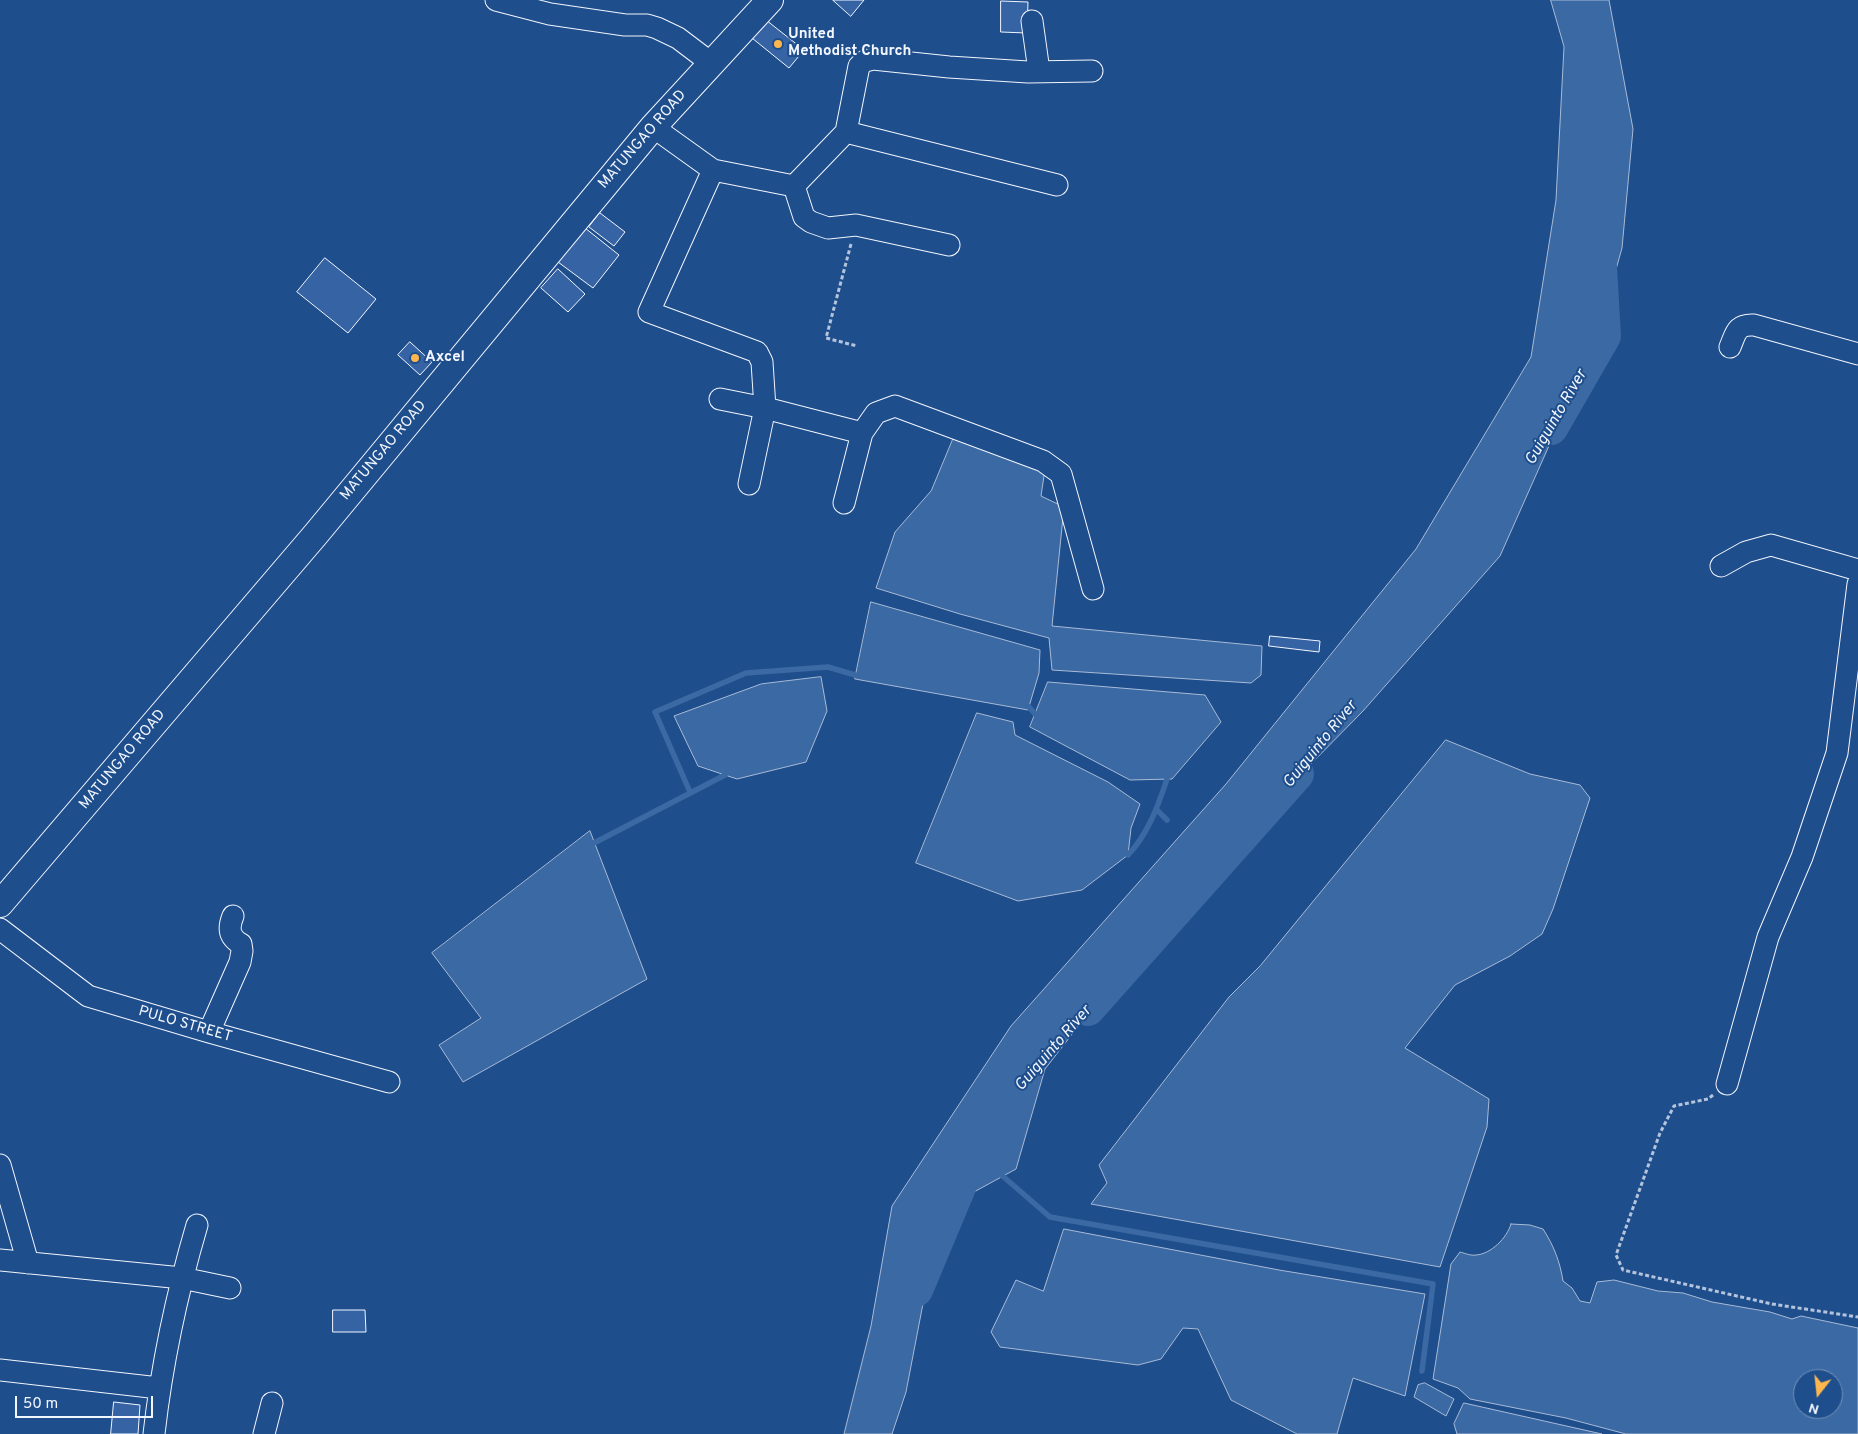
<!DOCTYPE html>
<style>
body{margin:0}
#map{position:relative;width:1858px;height:1434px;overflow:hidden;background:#1f4e8c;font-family:Overpass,sans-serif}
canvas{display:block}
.north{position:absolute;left:1793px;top:1369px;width:50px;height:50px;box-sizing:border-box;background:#1f4e8c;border:1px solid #7391ba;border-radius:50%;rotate:196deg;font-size:14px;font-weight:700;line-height:20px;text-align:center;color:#f2f6ff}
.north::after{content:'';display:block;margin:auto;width:18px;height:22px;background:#ffb74d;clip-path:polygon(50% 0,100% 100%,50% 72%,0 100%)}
.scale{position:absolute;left:15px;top:1396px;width:138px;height:22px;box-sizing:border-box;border:2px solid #f2f6ff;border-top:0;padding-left:6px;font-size:15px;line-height:18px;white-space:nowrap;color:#f2f6ff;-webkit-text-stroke:4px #1f4e8c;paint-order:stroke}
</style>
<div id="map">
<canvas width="1858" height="1434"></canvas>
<div class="north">N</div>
<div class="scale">50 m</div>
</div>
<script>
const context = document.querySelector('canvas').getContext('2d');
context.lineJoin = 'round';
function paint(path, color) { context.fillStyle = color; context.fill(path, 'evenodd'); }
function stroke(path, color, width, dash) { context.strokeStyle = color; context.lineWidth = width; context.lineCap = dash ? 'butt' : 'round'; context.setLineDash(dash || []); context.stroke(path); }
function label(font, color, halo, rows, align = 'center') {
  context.font = font + ' Overpass,sans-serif'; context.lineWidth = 4; context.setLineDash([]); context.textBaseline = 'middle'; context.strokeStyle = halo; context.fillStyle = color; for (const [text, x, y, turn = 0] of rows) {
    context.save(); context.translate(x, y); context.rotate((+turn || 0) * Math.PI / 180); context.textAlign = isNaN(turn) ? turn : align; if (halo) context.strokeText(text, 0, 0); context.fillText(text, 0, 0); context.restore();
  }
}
const water = new Path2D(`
 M1551,0H1609L1633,129L1622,248L1596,340L1500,556L1363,711L1175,902L1045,1069L1016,1169L941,1210L906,1392L892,1434H844L871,1326L892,1206L1011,1026L1226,784L1416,549L1531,357L1556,200L1564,47Z
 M954,437L1045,469L1041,496L1064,507L1052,626L1262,646L1261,675L1251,683L1052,670L1049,638L960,614L876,588L895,532L931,491Z
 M871,602L1040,650L1039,673L1028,710L855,679Z
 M821,677L827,711L806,762L737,779L698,766L674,716L761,684Z
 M1048,682L1205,695L1221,722L1172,779L1130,780L1030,727Z
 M977,713L1013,722L1015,735L1108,782L1140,804L1131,828L1128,855L1082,890L1018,901L916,863Z
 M1446,740L1530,774L1580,785L1590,798L1553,909L1542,934L1510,956L1455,985L1405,1048L1489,1099L1487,1127L1440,1267L1091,1204L1107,1183L1099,1165L1229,997L1260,966Z
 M590,831L647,979L463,1082L439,1045L481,1018L432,953Z
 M1511,1224L1530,1225L1543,1229C1554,1246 1560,1262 1563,1281L1572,1288L1580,1301L1590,1303L1597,1282L1614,1280L1658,1291L1683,1293L1712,1302L1770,1312L1792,1319L1801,1316L1858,1328V1434H1626L1566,1418L1470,1399L1458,1388L1433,1379L1451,1264L1460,1252C1464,1253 1471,1256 1476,1255C1491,1254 1507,1238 1511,1224ZM1803,1379H1833V1409H1803Z
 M1064,1229L1279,1270L1425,1294L1405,1396L1353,1378L1337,1434H1297L1231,1400L1198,1329L1183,1328L1161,1359L1138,1365L1000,1347L991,1332L1016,1280L1043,1291Z
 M1425,1383L1454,1399L1446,1416L1414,1397L1418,1385Z
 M1464,1403L1602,1434H1457L1454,1424Z`);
const stream = new Path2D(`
 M1029,707L1035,714
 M690,792L655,712L746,673L828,667L855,675
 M1157,810L1167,820
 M594,843L725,775
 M1128,855C1148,834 1158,806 1167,779
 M998,1172L1050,1217L1433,1284L1422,1371`);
const river = new Path2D(`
 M1551,428L1604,336L1600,268
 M1088,1009L1297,774
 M916,1290L970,1161`);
const building = new Path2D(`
 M833,0H864L851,16Z
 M1001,1L1028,2L1027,33L1001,32Z
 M766,20L804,50L789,68L752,38Z
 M600,213L625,232L614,246L589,227Z
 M585,228L619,255L593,288L558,262Z
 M325,258L376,299L348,333L297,292Z
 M558,269L585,294L568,312L541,288Z
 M410,342L432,362L420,375L398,355Z
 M1270,636L1320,641L1319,652L1269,646Z
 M333,1310H365L366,1332H333Z
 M114,1402L140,1405L138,1434H111Z`);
const path = new Path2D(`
 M851,244L826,338L857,346
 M1713,1095L1708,1099L1674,1106L1660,1133L1616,1255L1623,1270L1772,1304L1858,1317`);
const minor = new Path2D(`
 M496,0L550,14L625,25H647L657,28L678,38L711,63
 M1032,21L1039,71
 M653,127L713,170L794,186L846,132L859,66L865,61L873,59L949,67L1028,72L1092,71
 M846,132L1057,185
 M713,170L649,312L757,352L762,362L765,408L749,484
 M794,186L804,217L811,222L828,228L856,225L949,245
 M1730,347C1736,333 1736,324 1754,325L1858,354
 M720,399L765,408L862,433L844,503
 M862,433L876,413L895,406L1043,461L1061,474L1093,589
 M1721,566L1746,552L1771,545L1858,570
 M0,929L88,996L209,1032L389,1082
 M209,1032L240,962L242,951L241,944C229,937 228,928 233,916
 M1727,1084L1768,937L1802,857L1837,753L1858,584
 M0,1165L28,1263
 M0,1260L182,1278L230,1288
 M0,1370L159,1388
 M154,1434C162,1363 177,1293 197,1225
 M264,1434L272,1403`);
const major = new Path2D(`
 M0,904L316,534L653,127L770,0`);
const markers = [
 [778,44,5,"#ffb74d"],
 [415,358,5,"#ffb74d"]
];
const poiNames = [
 ["United",788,35],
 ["Methodist Church",788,52],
 ["Axcel",425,358]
];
const streetNames = [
 ["MATUNGAO ROAD",643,140,-49],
 ["MATUNGAO ROAD",384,451,-50],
 ["MATUNGAO ROAD",123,760,-50],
 ["PULO STREET",185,1025,16]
];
const waterNames = [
 ["Guiguinto River",1557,418,-60],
 ["Guiguinto River",1321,745,-51],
 ["Guiguinto River",1054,1049,-49]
];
paint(water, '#3b69a3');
stroke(water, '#a8bbd7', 1);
stroke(stream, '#3b69a3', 5.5);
stroke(river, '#3b69a3', 34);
paint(building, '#3563a3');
stroke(building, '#f2f6ff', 1);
stroke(minor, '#f2f6ff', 23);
stroke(major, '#f2f6ff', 28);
stroke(path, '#b3c4dc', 3, [4, 2.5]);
stroke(minor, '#1f4e8c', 21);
stroke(major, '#1f4e8c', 26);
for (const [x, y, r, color] of markers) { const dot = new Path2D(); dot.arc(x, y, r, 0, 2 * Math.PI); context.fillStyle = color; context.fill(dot); stroke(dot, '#1f4e8c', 2); }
label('bold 15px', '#f2f6ff', '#1f4e8c', poiNames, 'left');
label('15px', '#f2f6ff', '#1f4e8c', streetNames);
label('italic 16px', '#f2f6ff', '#1f4e8c', waterNames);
</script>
